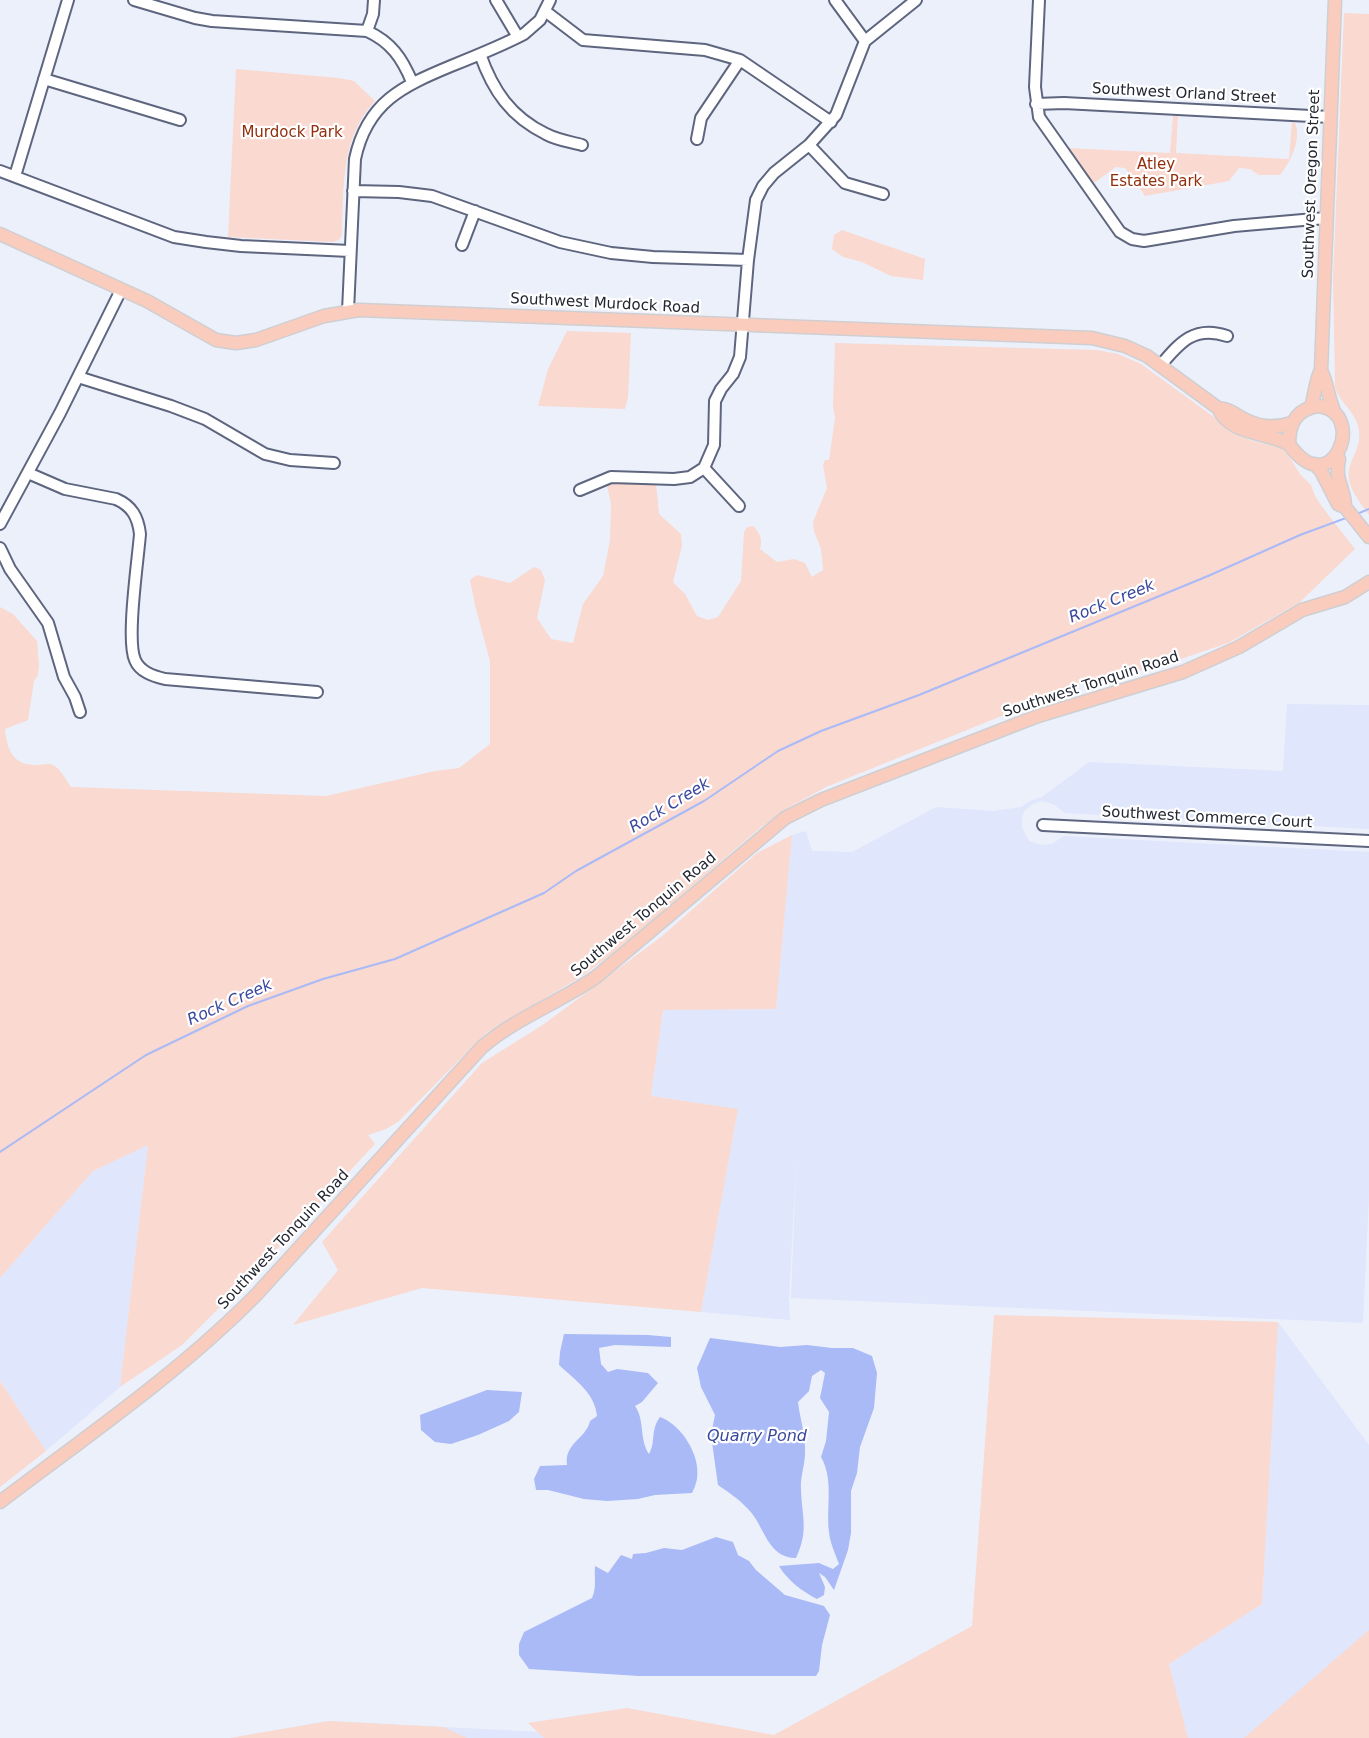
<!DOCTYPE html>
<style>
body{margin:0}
canvas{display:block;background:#ecf0fb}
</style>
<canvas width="1369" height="1738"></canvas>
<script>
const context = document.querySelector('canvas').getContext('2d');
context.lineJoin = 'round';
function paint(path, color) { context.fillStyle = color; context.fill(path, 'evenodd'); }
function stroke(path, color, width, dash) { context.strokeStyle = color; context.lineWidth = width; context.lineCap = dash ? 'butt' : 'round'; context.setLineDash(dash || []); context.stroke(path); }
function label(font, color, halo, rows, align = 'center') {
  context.font = font + ' "DejaVu Sans",sans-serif'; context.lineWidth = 4.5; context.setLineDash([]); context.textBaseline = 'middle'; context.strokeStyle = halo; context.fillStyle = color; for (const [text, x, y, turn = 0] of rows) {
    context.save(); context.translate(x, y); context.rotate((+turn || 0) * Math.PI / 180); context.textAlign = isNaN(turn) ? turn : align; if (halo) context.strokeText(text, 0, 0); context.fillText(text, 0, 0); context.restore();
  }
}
const built = new Path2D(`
 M1287,704L1369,705V829L1065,813L1053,804L1042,801L1033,804L1025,810L1022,816V827L1029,841L1041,845L1052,844L1064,836L1369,852V1197L1363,1323L791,1298L797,1147L789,1299L790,1320L701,1312L738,1109L651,1096L663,1010L776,1009L792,835L806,831L812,851L852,852L936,807L993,811L1021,807L1030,801L1042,797L1089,762L1283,771Z
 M148,1145L120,1387L46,1451L0,1381V1278L93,1171Z
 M1278,1322L1369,1445V1738H1188L1169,1664L1262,1604Z
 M329,1721L539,1732L544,1738H230Z`);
const green = new Path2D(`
 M1344,13L1369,14V515C1359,501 1344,484 1350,466C1354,453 1361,445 1359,431C1357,412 1340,404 1335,387L1333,278Z
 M236,69L339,78L354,81L375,101C340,138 344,188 342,235L339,240L332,242L228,237Z
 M1173,116H1178L1176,153L1289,159L1292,122L1295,123C1302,139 1290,163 1280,175H1259L1250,169L1239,168L1229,181L1145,196L1125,168L1116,167L1091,185L1067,148L1170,153Z
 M842,230L925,259L923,280L891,276L862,262L843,257L832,249L834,235Z
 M567,331L631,333L628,397L625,409L538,406L548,369Z
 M835,343L1097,350L1118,354L1141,364L1240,436L1253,441L1284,448L1300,474L1311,485L1315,496L1323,508L1355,549L1299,603L1228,643L1157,667L1088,681L826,787L788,808L760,828L614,953L579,978L486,1033L398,1122L386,1129L368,1135L375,1144L262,1265L182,1345L120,1387L148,1145L93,1171L0,1278V607L13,614L37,641L39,665L38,675L34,681L28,720L5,729C7,750 13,766 38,765C44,765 47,763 53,765C60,768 66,780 71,787L326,796L435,771L459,768L490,744V661L475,605L470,580L477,575L510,583L534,567L541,570L545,580L537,618L551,639L573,643L583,604L603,576L610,540L611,504L607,486L614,483H656L659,514L681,534L682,546L673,582L685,594L697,616L708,620L718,617L741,581L744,532L747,527L753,526C760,533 763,539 760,549L777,562L794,559L805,563L812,577L823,570L821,549L814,531L813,522L827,488L823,465L825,460H829L835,418L833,406Z
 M792,835L776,1009L663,1010L651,1096L738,1109L701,1312L422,1288L293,1325L338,1270L322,1242L482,1063L544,1024L661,937L757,853Z
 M994,1315L1278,1322L1262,1604L1169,1664L1188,1738H544L528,1723L627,1708L774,1735L972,1626Z
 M0,1381L46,1451L0,1487Z
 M1369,1630V1738H1244Z
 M329,1721L443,1727L467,1738H230Z`);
const water = new Path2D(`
 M564,1334L648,1335L671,1337V1347L615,1345L599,1348L601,1364L608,1372L617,1369L648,1373L658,1383L642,1402L635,1406C645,1420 639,1439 649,1454C656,1442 650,1431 660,1417C682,1425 701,1456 697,1479C696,1484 694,1489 692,1493L655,1495L638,1499L607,1501L584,1499L548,1490H536L534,1479L540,1466L567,1465C564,1443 586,1439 590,1421L597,1416C595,1393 575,1380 559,1365L560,1352Z
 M710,1338L780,1347L807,1345L832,1348H853L872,1356L877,1373L874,1408L860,1447L857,1473L851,1491V1533L848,1550L834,1590L825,1577L819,1573L825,1587L824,1595L817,1599C803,1592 787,1580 779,1566L819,1563L833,1569L839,1564C835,1553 830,1543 829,1532C826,1506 834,1480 821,1457L826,1441L829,1412L820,1398L825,1373L821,1370L812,1376L809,1391L798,1402C800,1419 806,1436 805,1453C805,1465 800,1477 801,1490C802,1518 809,1530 796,1558C767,1558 765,1526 748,1509C739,1499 728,1492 718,1485L711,1435L715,1415L701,1387L697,1368Z
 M487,1390L522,1392L519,1412L509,1421L478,1435L451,1444L435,1442L421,1430L420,1415Z
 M716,1537L733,1542L738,1555L749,1561L756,1570L785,1595L824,1606L830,1615L822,1645L819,1671L816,1676H639L529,1669L519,1655V1644L524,1632L592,1598C597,1587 594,1578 595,1566L608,1573L621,1555L632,1559L633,1554L646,1553L664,1548L682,1550Z`);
const stream = new Path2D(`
 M1357,514L1369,509
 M0,1152L146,1055L248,1006L323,979L395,959L544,893L576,871L704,801L778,751L821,731L919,695L1208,576L1300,535L1346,518`);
const minor = new Path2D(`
 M134,0L195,18L212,21L367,31C391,42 402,58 412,82
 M496,0L518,37
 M1039,0L1035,87L1039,117L1120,232L1132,239L1144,241L1234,226L1326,218
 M545,11L583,40L705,50L740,60L831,122
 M367,31L373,14L374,0
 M865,41L916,0
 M480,54C493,91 511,117 546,134C557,140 571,142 582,145
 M44,79L180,120
 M1036,104L1064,103L1330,117
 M697,139L701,118L740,60
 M809,145L845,183L883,194
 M0,171L174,237L206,242L241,246L350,251
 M15,176L68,0
 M353,191L399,192L432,196L560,242L611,253L653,257L748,260
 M462,245L475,211
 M348,311L355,159C367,102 403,86 451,66C476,56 501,46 524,34L540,20L550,0
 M1161,365C1180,342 1195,325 1227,336
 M78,377L171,406L205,419L265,454L290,460L334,463
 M704,468L739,506
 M28,473L65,489L116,499C132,506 138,517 140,534C138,560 126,640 135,660C140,672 153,676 165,679L317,692
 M580,490L611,477L674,479L690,477L704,468L714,445L715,401L721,389L733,374L740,357L748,260L756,200L763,186L774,173L809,145L836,115L865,41L835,0
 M0,524L60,413L121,290
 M0,548L10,569L48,623L64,677L75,697L80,712
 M1043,825L1369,841`);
const major = new Path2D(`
 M0,234L147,301L216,340L236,343L256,340L324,316L359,310L1092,338L1125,346L1147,356L1218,408C1230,435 1267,432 1289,444
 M1318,406C1369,411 1332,506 1289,444C1289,423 1297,409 1318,406Z
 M1311,407C1315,395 1315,381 1321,370
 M1218,408C1228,409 1232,412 1240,417C1258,427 1273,429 1292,423
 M1333,408C1328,396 1327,382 1321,370L1335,0
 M1339,459C1334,481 1345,487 1345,507
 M1315,464L1321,471L1338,504L1345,507L1369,537
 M0,1502C87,1436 179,1373 256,1295L482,1047C516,1018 560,1002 596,977L785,818L821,800L1038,716L1183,672L1239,647L1302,610L1345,597L1369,582`);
const streetNames = [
 ["Southwest Orland Street",1184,94,3],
 ["Southwest Oregon Street",1312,184,-88],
 ["Southwest Murdock Road",605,304,3],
 ["Southwest Tonquin Road",1091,685,-18],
 ["Southwest Commerce Court",1207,818,3],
 ["Southwest Tonquin Road",644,915,-40],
 ["Southwest Tonquin Road",284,1240,-47]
];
const parkNames = [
 ["Murdock Park",292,133],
 ["Atley",1156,165],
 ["Estates Park",1156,182]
];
const waterNames = [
 ["Rock Creek",1112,602,-22],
 ["Rock Creek",670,806,-31],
 ["Rock Creek",230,1003,-24],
 ["Quarry Pond",757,1437]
];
paint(built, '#e0e6fc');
paint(green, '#f9d9d0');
paint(water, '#a9baf7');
stroke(stream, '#a9baf7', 2);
stroke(minor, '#5e657e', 14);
stroke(major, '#cfcfd2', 15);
stroke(minor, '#fff', 10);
stroke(major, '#faccbe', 12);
label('15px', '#242732', '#fff', streetNames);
label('15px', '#912e0c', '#fff', parkNames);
label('italic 16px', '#39489e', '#fff', waterNames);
</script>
